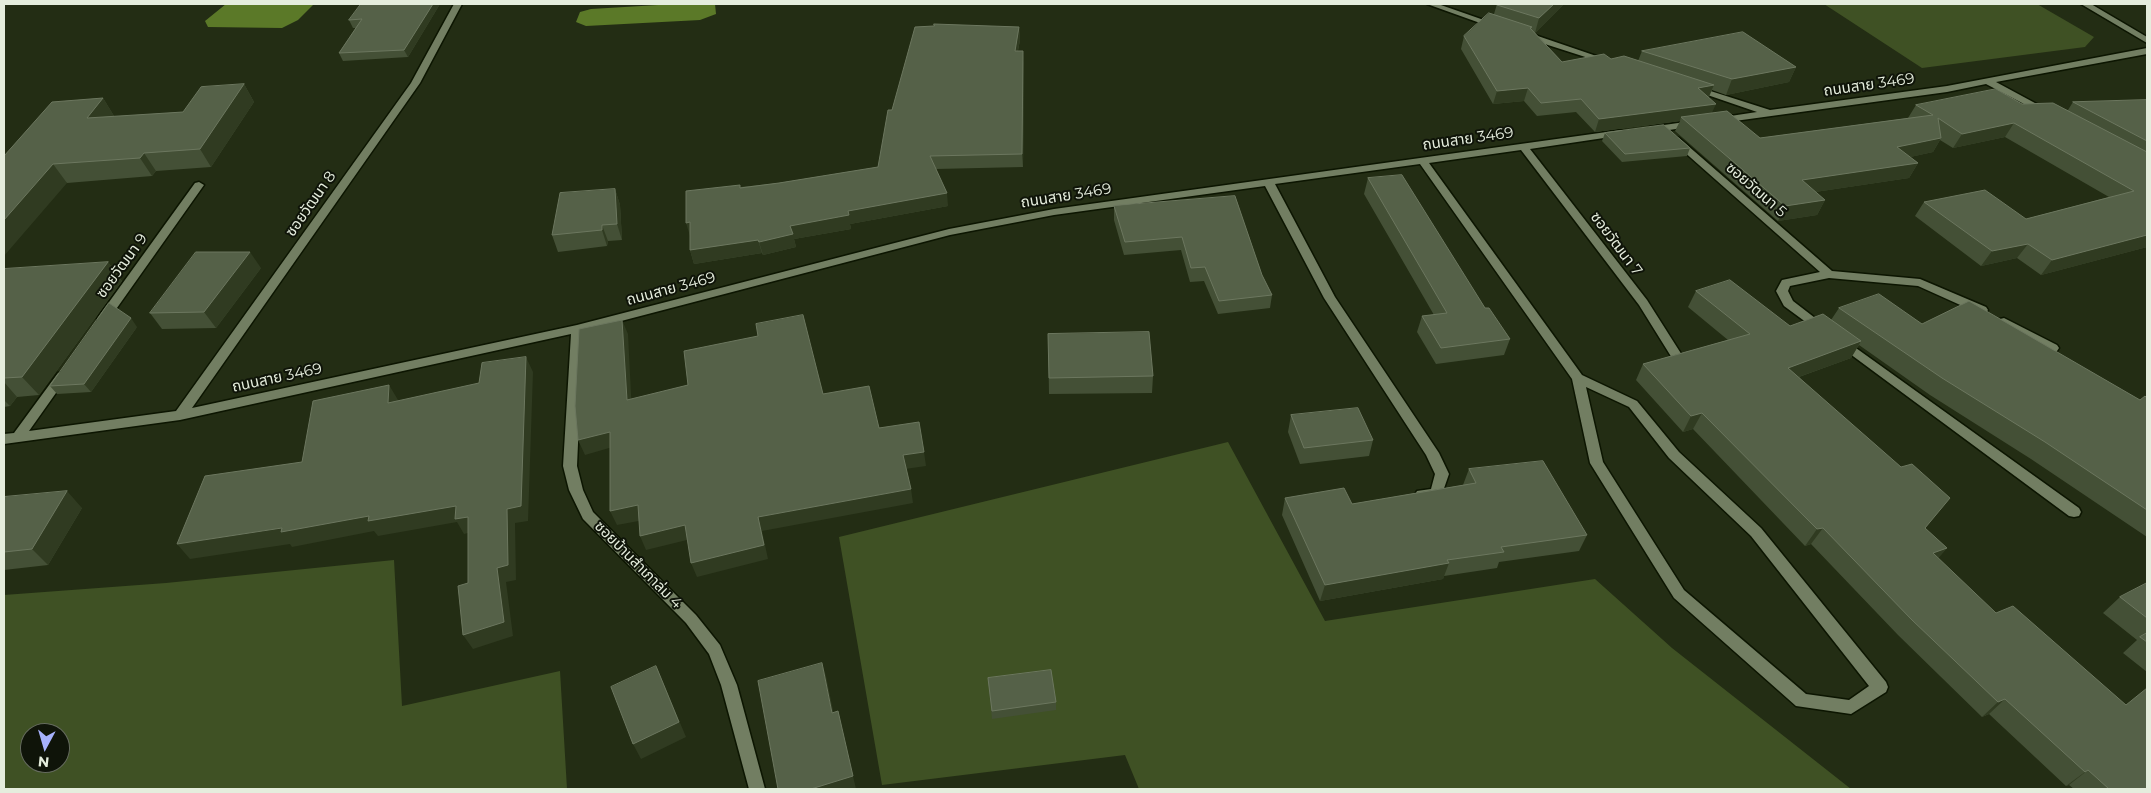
<!DOCTYPE html>
<meta charset="utf-8">
<style>
body{margin:0}
#map{position:relative;width:2151px;height:793px;overflow:hidden;background:#232d14;font-family:Montserrat,sans-serif}
canvas{display:block}
.frame{position:absolute;inset:0;border:5px solid #e5eddd;pointer-events:none}
.north{position:absolute;left:20px;top:723px;width:50px;height:50px;box-sizing:border-box;background:#0f1409;border:1px solid #656b5e;border-radius:50%;rotate:186deg;font-size:14px;font-weight:700;line-height:20px;text-align:center;color:#e5eddd}
.north::after{content:'';display:block;margin:auto;width:18px;height:22px;background:#a6b1fc;clip-path:polygon(50% 0,100% 100%,50% 72%,0 100%)}
</style>
<div id="map">
<canvas width="2151" height="793"></canvas>
<div class="frame"></div>
<div class="north">N</div>
</div>
<script>
const context = document.querySelector('canvas').getContext('2d');
context.lineJoin = 'round';
function paint(path, color) { context.fillStyle = color; context.fill(path, 'evenodd'); }
function stroke(path, color, width, dash) { context.strokeStyle = color; context.lineWidth = width; context.lineCap = dash ? 'butt' : 'round'; context.setLineDash(dash || []); context.stroke(path); }
function label(font, color, halo, rows, align = 'center') {
  context.font = font + ' Montserrat,"Noto Sans Thai",sans-serif'; context.lineWidth = 4; context.setLineDash([]); context.textBaseline = 'middle'; context.strokeStyle = halo; context.fillStyle = color; for (const [text, x, y, turn = 0] of rows) {
    context.save(); context.translate(x, y); context.rotate((+turn || 0) * Math.PI / 180); context.textAlign = isNaN(turn) ? turn : align; if (halo) context.strokeText(text, 0, 0); context.fillText(text, 0, 0); context.restore();
  }
}
const green = new Path2D(`
 M1824,4H2037L2094,37L2085,47L1922,68Z
 M1228,442L1325,621L1595,579L1672,648L1851,789H1139L1125,755L882,785L839,537Z
 M394,560L402,706L560,671L567,789H4V595L166,583ZM30,733H60V763H30Z`);
const water = new Path2D(`
 M226,4H314L298,20L282,28L208,27L205,21Z
 M675,4H715L716,14L700,20L586,26L576,22L580,12L591,9Z`);
const minor = new Path2D(`
 M454,4H462L420,83L192,408L577,325L949,229L1054,209L1621,130L1626,133L1624,135L1530,149L1647,300L1687,363L1681,367L1677,366L1639,305L1521,150L1429,163L1582,375L1637,401L1679,452L1761,528L1886,682L1888,687L1886,692L1851,714L1796,706L1674,598L1590,463L1572,379L1420,164L1275,184L1335,297L1439,453L1449,474L1441,497C1433,499 1425,501 1417,499L1415,495L1417,491L1431,489L1435,474L1426,455L1324,298L1265,186L1054,215L950,235L583,331L577,466L583,490L593,512L696,615L720,645L737,685L765,789H749L721,685L709,654L686,623L583,519L569,490L563,466L571,334L180,420L4,444V434L14,433L58,373L62,372L68,376L29,431L176,411L411,83ZM1586,387L1629,407L1669,458L1751,536L1869,686L1849,700L1806,694L1684,590L1603,462Z
 M1427,4H1438L1501,26L1494,28Z
 M2081,4H2091L2147,37V43Z
 M1523,33H1529L1611,61L1604,63L1523,37Z
 M2147,48V54L1996,82L2046,109L2048,111L2043,114L1986,84L1947,92L1720,123L1717,122V118L1757,112L1690,89L1695,86L1698,87L1770,110L1947,86Z
 M1692,121L1695,122V126L1650,133L1645,130L1650,127Z
 M1676,137L1679,138L1832,271L1920,279L1986,307L1988,310L1986,313H1978L1918,286L1829,278L1790,286L1788,291L1793,301L1828,328L1822,332L1818,331L1784,306L1776,291L1782,280L1820,272L1673,142L1671,140Z
 M199,182L204,185L107,322H99L97,319L99,316L195,183Z
 M2004,318L2057,345L2059,348L2057,351H2049L2000,325L1998,322L2000,319Z
 M1842,338L2079,508L2081,512L2079,516L2074,517L2069,516L1838,345L1836,342L1838,339Z`);
const wall = new Path2D(`
 M361,4H440L408,57L343,61L339,53L356,28H353L349,20Z
 M1497,4H1564L1535,33L1562,62L1611,59L1638,61L1642,51L1796,67L1789,82L1726,95L1712,90L1709,97L1712,113L1760,138L1908,118L1916,105L2022,104L2068,110L2073,102L2147,100V247L2041,275L2017,258L1981,266L1915,216L1924,202L2026,219L2109,197L2005,137L1953,148L1940,140L1933,152L1910,157L1918,163L1909,178L1815,192L1825,200L1817,215L1778,221L1675,131L1680,121L1595,132L1576,112L1537,116L1524,101L1493,104L1461,49L1464,36L1494,14Z
 M1019,27L1020,40L1018,51L1024,64L1023,167L936,169L948,206L850,224L851,229L794,239L796,247L763,255L762,253L694,264L690,250V236L741,187L779,183L878,167L892,110Z
 M244,84L254,102L211,167L156,171L152,176L67,183L4,156L103,98L114,116V117L183,112Z
 M1605,133L1690,148L1687,156L1622,162L1602,141Z
 M1368,178L1485,308L1510,339L1504,355L1436,364L1417,332L1422,316L1434,315L1364,194Z
 M615,189L620,205L622,240L608,241L607,246L558,252L552,235Z
 M1235,196L1262,275L1272,295L1270,308L1218,314L1204,281L1190,282L1181,250L1124,255L1114,220V206Z
 M108,262L122,281L39,395L17,397L10,406L4,407V269Z
 M261,268L216,328L162,329L150,313Z
 M1696,291L1790,326L1831,320L1839,308L1922,324L2140,400L2147,398V537L2031,459L1930,395L1859,345L1851,358L1799,377L1925,529L1947,548L1938,558L2147,789H2074L2069,785L2066,786L1989,714L1982,717L1898,635L1811,544L1805,546L1693,429L1683,432L1636,380L1643,364L1728,340L1688,307Z
 M137,327L91,392L57,394L50,386Z
 M1048,334L1153,376L1152,393L1049,394Z
 M1291,415L1373,440L1369,456L1300,464L1288,432Z
 M1469,469L1587,535L1579,551L1499,562L1497,568L1444,576L1443,579L1320,601L1282,515L1285,498L1352,504L1463,485Z
 M4,497L82,508L48,565L4,570Z
 M2147,583V672L2123,653L2137,640L2103,613L2120,597Z
 M988,678L1056,702V710L992,719Z`);
const shadedWall = new Path2D(`
 M433,4H440L408,57L404,50Z
 M1554,4H1564L1535,33L1539,18Z
 M1019,27L1020,40L1015,64V51Z
 M1023,51L1024,64L1023,167L1022,154Z
 M1796,67L1789,82L1726,95L1732,79Z
 M244,84L254,102L211,167L200,149Z
 M1714,85L1708,98L1698,88Z
 M1528,88L1524,101L1493,104L1497,91Z
 M103,98L114,116L99,136L87,118Z
 M1716,104L1710,117H1681L1680,121L1595,132L1599,119Z
 M2014,123L2005,137L1953,148L1962,134Z
 M1941,138L1933,152L1888,162L1897,147Z
 M144,153L156,171L152,176L140,158Z
 M1918,163L1909,178L1795,195L1802,180Z
 M53,164L67,183L4,256V220Z
 M615,189L620,205L622,240L617,224Z
 M947,193L948,206L850,224L851,229L794,239L796,247L763,255L759,242L790,226L848,211Z
 M1825,200L1817,215L1778,221L1785,206Z
 M690,222V236L686,223Z
 M602,225L608,241L607,246L602,230Z
 M2147,235V247L2041,275L2052,260Z
 M758,240L762,253L694,264L690,250Z
 M2028,244L2017,258L1981,266L1992,251Z
 M250,252L261,268L216,328L204,312Z
 M108,262L122,281L39,395L22,377Z
 M131,318L137,327L91,392L84,384Z
 M622,320L628,334L632,414L627,400Z
 M1861,341L1851,358L1779,384L1788,368Z
 M526,357L533,372L528,521L515,523L516,580L506,582L513,636L473,649L463,635L497,568L507,509Z
 M4,382L17,397L10,406L4,400Z
 M389,385L398,400L396,418L388,403Z
 M1702,413L1693,429L1683,432L1691,416Z
 M610,432L616,446L585,455L578,440Z
 M924,452L926,466L905,469L903,455Z
 M911,489L913,503L762,531L768,559L697,577L691,563L758,517Z
 M67,491L82,508L48,565L32,549Z
 M638,505L644,520L617,525L610,511Z
 M456,506L468,517L476,531L464,534L457,522L378,536L374,531L292,547L290,544L190,559L177,544L369,516Z
 M685,525L691,539L646,550L640,536Z
 M1823,528L1811,544L1805,546L1817,529Z
 M1947,548L1933,564V553Z
 M1449,563L1443,579L1320,601L1325,585Z
 M822,663L826,676L836,725L832,713Z
 M656,666L663,682L686,737L641,759L633,744Z
 M2005,699L1989,714L1982,717L1998,702Z
 M838,711L856,789H811Z
 M2088,770L2069,785L2066,786L2085,772Z`);
const building = new Path2D(`
 M361,4H433L404,50L339,53L362,19L349,20Z
 M1497,4H1554L1539,18L1497,5Z
 M1489,13L1532,27L1530,28L1562,62L1604,54L1611,59L1624,56L1714,85L1698,88L1716,104L1599,119L1581,99L1541,103L1528,88L1497,91L1464,36Z
 M934,24L1019,27L1015,51H1023L1022,154L930,156L947,193L848,211L849,215L790,226L793,234L759,242L758,240L690,250V222L686,223V191L740,185V188L779,183L878,167L888,110H892L915,27L934,26Z
 M1743,32L1796,67L1732,79L1642,51Z
 M244,84L200,149L144,153L140,158L53,164L4,220V156L52,102L103,98L87,118L183,112L201,87Z
 M1996,89L2022,104L2053,103L2147,152V235L2052,260L2028,244L1992,251L1924,202L1985,190L2026,219L2134,191L2014,123L1962,134L1938,118L1941,138L1897,147L1918,163L1802,180L1825,200L1785,206L1681,117L1727,111L1760,138L1933,115L1916,105Z
 M2147,100V141L2073,102Z
 M1664,125L1690,148L1625,154L1605,133Z
 M1402,175L1485,308H1489L1510,339L1441,348L1422,316L1447,313L1368,178Z
 M615,189L617,224L602,225V230L552,235L560,193Z
 M1235,196L1262,275L1272,295L1219,301L1205,267L1191,268L1182,237L1125,242L1114,206Z
 M196,252H250L204,312L150,313Z
 M108,262L22,377L4,378V269Z
 M1730,280L1790,326L1823,314L1861,341L1788,368L1901,467L1912,464L1950,498L1925,528L1947,548L1933,553L1996,613L2013,606L2126,705L2147,688V789H2109L2088,770L2085,772L2005,699L1998,702L1912,620L1823,528L1817,529L1702,413L1691,416L1643,364L1750,334L1696,291Z
 M1879,294L1922,324L1969,301L2140,400L2145,396L2147,398V510L2045,442L1942,378L1839,308Z
 M109,303L131,318L84,384L50,386Z
 M803,315L823,394L869,386L879,428L919,422L924,452L903,455L911,489L758,517L764,545L691,563L685,525L640,536L638,505L610,511V432L578,440L575,406L579,329L622,320L627,400L688,385L684,351L758,336L756,324Z
 M1149,332L1153,376L1049,378L1048,334Z
 M526,357L521,506L507,509L508,565L497,568L504,622L463,635L458,586L468,583V517L455,519L456,506L368,521L369,516L281,532L282,528L177,544L205,476L302,462L313,401L389,385L388,403L479,383L482,363Z
 M1358,408L1373,440L1304,448L1291,415Z
 M1543,461L1587,535L1501,547L1504,552L1447,560L1449,563L1325,585L1285,498L1344,488L1352,504L1476,483L1469,469Z
 M67,491L32,549L4,552V497Z
 M2147,583V618L2120,597Z
 M2147,633V642L2140,637Z
 M822,663L832,713L838,711L853,776L811,789H778L758,681Z
 M656,666L679,722L633,744L611,687Z
 M1051,670L1056,702L992,711L988,678Z`);
const streetNames = [
 ["ถนนสาย 3469",1869,85,-8],
 ["ถนนสาย 3469",1468,139,-8],
 ["ซอยวัฒนา 5",1756,190,41],
 ["ถนนสาย 3469",1066,196,-9],
 ["ซอยวัฒนา 8",311,204,-55],
 ["ซอยวัฒนา 7",1616,244,53],
 ["ซอยวัฒนา 9",122,266,-54],
 ["ถนนสาย 3469",671,289,-15],
 ["ถนนสาย 3469",277,378,-12],
 ["ซอยบ้านสำเภาล่ม 4",638,565,45]
];
paint(green, '#3f5124');
paint(water, '#5b7928');
stroke(minor, '#0c1501', 3);
paint(minor, '#727e62');
paint(wall, '#445036');
paint(shadedWall, '#303b21');
paint(building, '#556148');
stroke(building, '#6c775f', 1);
label('15px', '#e5eddd', '#0f1409', streetNames);
</script>
